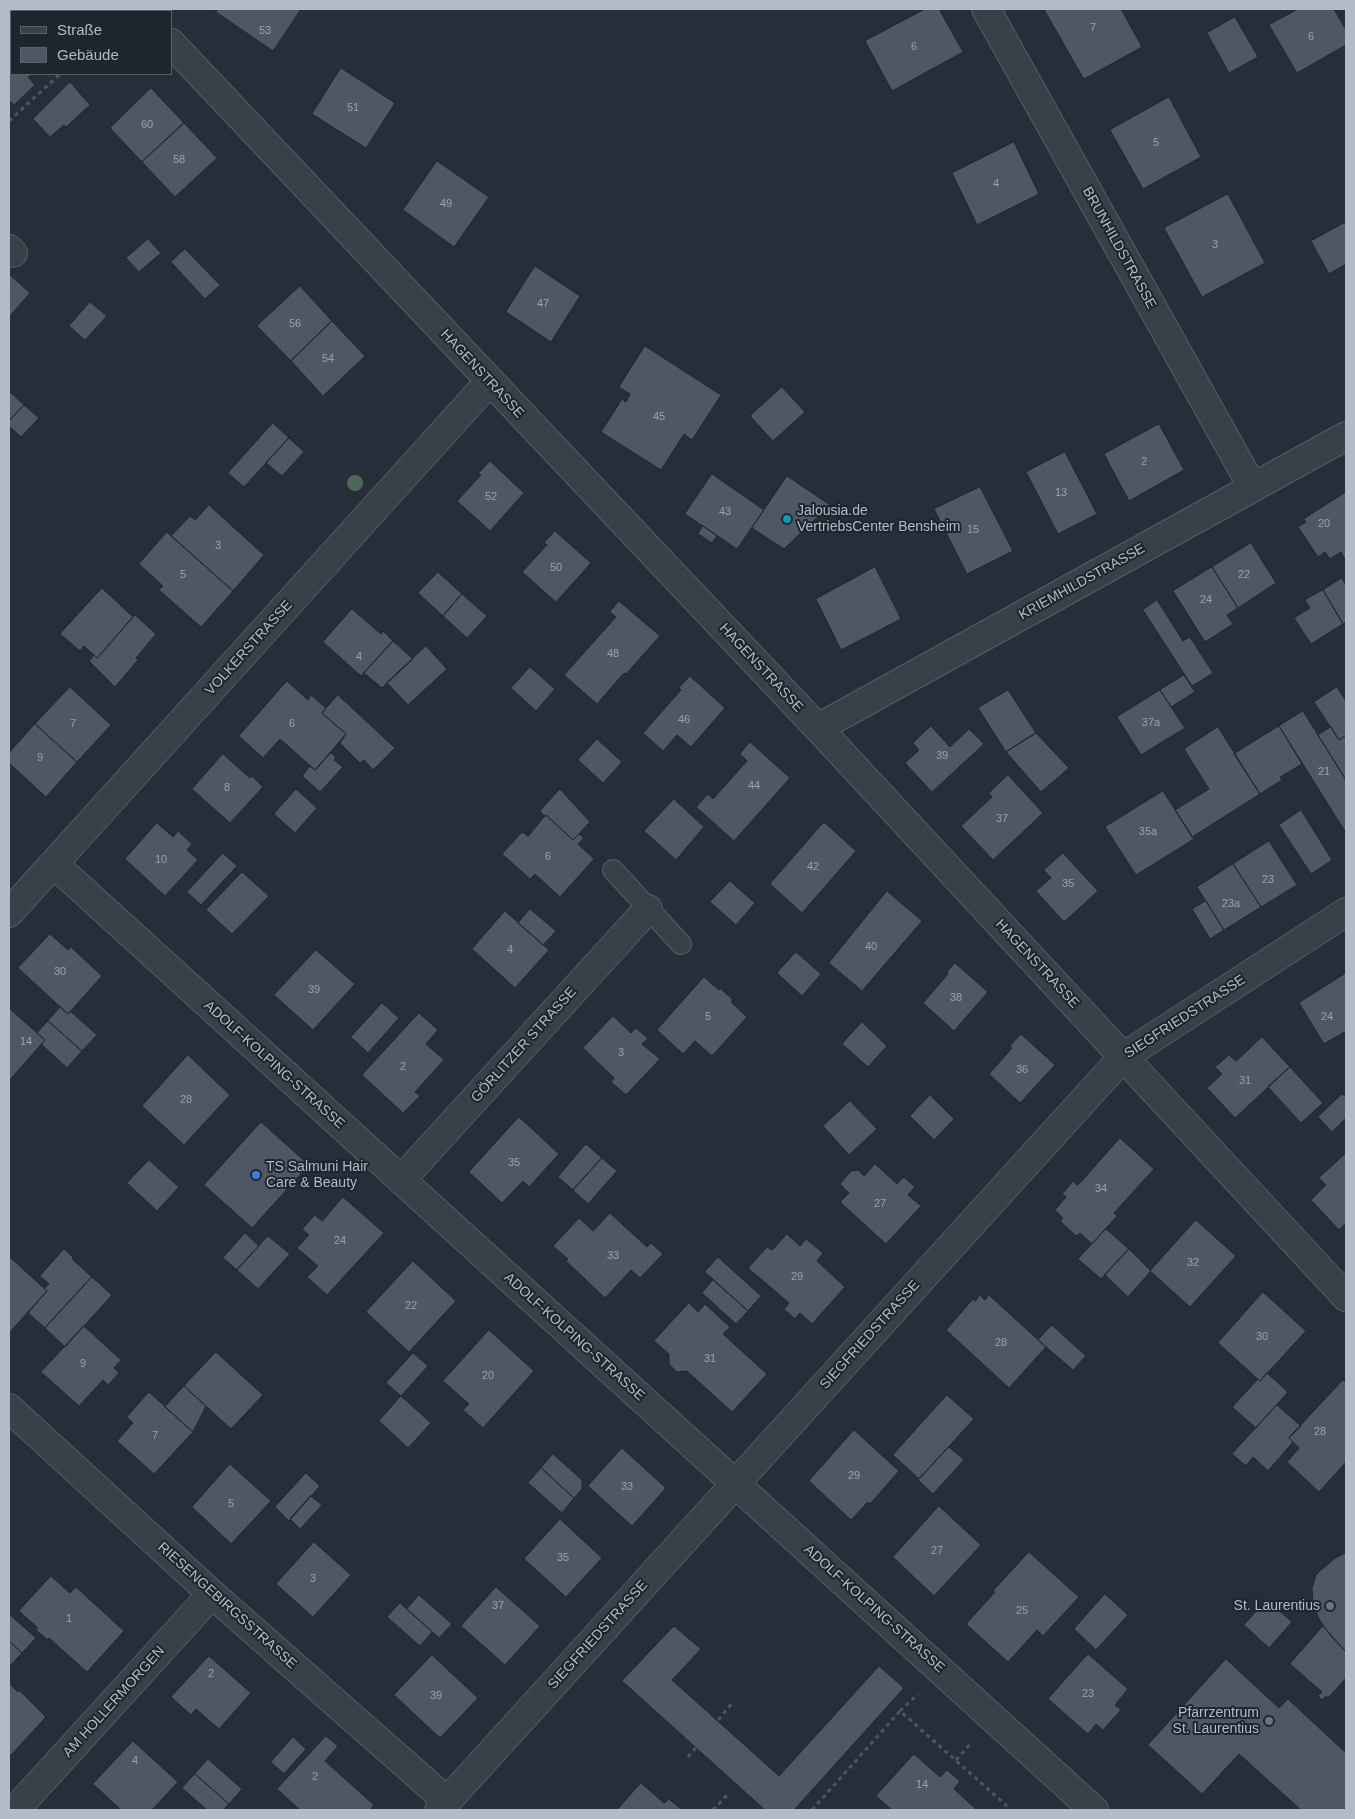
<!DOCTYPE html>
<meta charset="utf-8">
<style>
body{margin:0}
#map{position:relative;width:1355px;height:1819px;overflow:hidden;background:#252e39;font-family:Arial,sans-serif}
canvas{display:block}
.frame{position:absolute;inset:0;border:10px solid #b4bbc6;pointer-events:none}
.legend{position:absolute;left:10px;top:10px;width:162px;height:65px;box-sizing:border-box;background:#1d252f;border:1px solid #59616b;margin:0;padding:6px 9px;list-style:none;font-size:15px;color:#b4bbc6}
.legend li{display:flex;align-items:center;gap:10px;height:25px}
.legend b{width:25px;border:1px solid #59616b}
</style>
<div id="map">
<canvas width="1355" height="1819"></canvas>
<div class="frame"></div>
<ul class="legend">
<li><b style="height:6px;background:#38404a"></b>Straße</li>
<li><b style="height:14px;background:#4e5865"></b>Gebäude</li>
</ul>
</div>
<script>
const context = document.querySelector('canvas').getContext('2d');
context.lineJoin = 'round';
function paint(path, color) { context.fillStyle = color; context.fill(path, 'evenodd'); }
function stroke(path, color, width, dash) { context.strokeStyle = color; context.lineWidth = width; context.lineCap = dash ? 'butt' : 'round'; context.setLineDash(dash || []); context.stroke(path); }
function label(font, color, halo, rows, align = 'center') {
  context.font = font + ' Arial,sans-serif'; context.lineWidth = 4; context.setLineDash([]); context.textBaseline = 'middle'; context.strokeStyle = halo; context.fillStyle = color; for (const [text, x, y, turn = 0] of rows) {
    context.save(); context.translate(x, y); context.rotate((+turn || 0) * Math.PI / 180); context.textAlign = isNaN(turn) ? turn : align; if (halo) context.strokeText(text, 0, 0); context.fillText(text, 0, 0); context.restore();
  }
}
const building = new Path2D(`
 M9,9H38L35,11H11V20H9Z
 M218,9H301L273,51L216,12Z
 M925,9H939L963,52L892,91L865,41Z
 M1044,9H1121L1142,47L1084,79Z
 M1298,9H1334L1346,30V45L1297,73L1269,25Z
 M1235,17L1258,57L1229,73L1207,33Z
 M9,57L11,58V74H32L28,77L35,85L14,105L9,100Z
 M341,68L395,103L366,148L312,114Z
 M70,82L90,105L66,127L64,125L50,137L33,119Z
 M151,88L184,123L142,162L110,128Z
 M1169,97L1201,157L1143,189L1110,130Z
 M184,123L217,158L175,197L142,162Z
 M1014,142L1039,194L977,225L952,173Z
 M437,161L489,197L454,247L403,210Z
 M1228,194L1265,263L1202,297L1164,228Z
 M1346,222V264L1329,274L1311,241Z
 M148,239L161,253L139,272L126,258Z
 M185,249L220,285L205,299L171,262Z
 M535,266L580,296L551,342L506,312Z
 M9,274L30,293L9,317Z
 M300,286L332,321L291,361L257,326Z
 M90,302L107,316L85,340L69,326Z
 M332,321L365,356L323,396L291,361Z
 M645,346L721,395L692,440L684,434L661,470L601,432L622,399L626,402L630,394L619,387Z
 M782,387L805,412L773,441L750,416Z
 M9,391L24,405L9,421Z
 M24,405L39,418L21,437L9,426V421Z
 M273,423L289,438L244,487L228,473Z
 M1159,424L1184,470L1129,501L1104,454Z
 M289,438L304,452L282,476L266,463Z
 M1065,452L1097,514L1058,534L1026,472Z
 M490,461L524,493L490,531L457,501L481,475L479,473Z
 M712,474L764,510L737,549L685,514Z
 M787,476L830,505L784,549L752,528Z
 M980,487L1013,551L967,574L934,509Z
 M1346,492V561L1341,552L1330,559L1325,552L1318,557L1298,527L1306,522L1304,519Z
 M209,505L264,555L233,591L171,536L190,516L195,520Z
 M703,526L717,536L712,543L698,534Z
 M555,531L591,563L556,602L522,572L547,545L544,543Z
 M167,532L233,591L201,627L159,590L163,586L139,564Z
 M1251,543L1276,583L1238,608L1212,567Z
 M875,567L901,619L841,650L816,599Z
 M1212,567L1238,608L1227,615L1233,624L1205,642L1173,591Z
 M438,572L462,594L443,616L418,593Z
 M1342,578L1346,585V622L1343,624L1323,590Z
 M102,588L133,617L97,658L84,646L80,651L60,634Z
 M1323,590L1343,624L1311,644L1294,618L1310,608L1305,600Z
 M462,594L487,616L467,638L443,616Z
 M1157,600L1183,641L1190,637L1213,673L1192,686L1143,610Z
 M619,601L660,636L626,674L624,673L597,704L564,675L616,617L610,612Z
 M352,609L381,634L383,631L393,641L361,676L323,642Z
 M135,615L156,634L136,658L138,660L115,687L89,661L94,655L97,658Z
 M393,641L413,659L382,688L364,673Z
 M426,646L447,669L408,705L387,683Z
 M530,667L555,689L536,711L511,688Z
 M1184,675L1195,692L1171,707L1160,690Z
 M690,676L725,708L691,747L677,735L663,751L643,733L681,690L679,688Z
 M287,681L308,700L311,695L326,708L322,713L346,734L315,770L280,739L263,758L239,736Z
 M70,687L111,725L77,762L35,724Z
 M1337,687L1346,701V735L1339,740L1314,702Z
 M1008,690L1036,733L1006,752L978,708Z
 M1160,690L1185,728L1141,755L1117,717Z
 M338,695L395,748L373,770L364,760L360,763L340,743L346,734L322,713Z
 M1303,711L1346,780V833L1279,726Z
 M35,724L77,762L46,797L9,763V753Z
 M931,726L950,747L969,729L984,744L932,792L905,763L919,750L913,743Z
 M1279,726L1302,764L1280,777L1282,780L1260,794L1234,754Z
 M1218,727L1260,794L1192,837L1175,810L1209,789L1184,749Z
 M1331,727L1339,740L1346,735V780L1318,735Z
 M1036,733L1069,768L1041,792L1006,752Z
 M597,739L622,762L603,783L578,760Z
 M750,742L790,778L734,841L696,807L708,794L713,799L747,761L740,754Z
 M331,753L336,757L334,760L343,767L320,792L302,776L310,766L315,770Z
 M223,754L250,778L252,776L263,787L230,823L192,789Z
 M1008,775L1043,813L993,860L961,826L992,797L989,793Z
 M296,789L317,808L295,833L274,814Z
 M560,789L590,822L573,840L546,815L545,817L540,811Z
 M1163,791L1194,839L1136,875L1105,827Z
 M674,799L704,827L676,860L644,831Z
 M1301,810L1332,860L1311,874L1279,825Z
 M546,815L573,840L579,834L584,838L578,844L594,859L560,897L535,874L530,879L502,854L522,832L528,836Z
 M824,822L856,851L802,913L770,884Z
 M157,823L173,837L178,831L192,844L187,850L198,860L165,896L125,859Z
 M1269,841L1297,885L1261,907L1233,864Z
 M223,853L237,866L201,905L187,892Z
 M1063,853L1098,891L1064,922L1036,891L1051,878L1044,870Z
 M1233,864L1261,907L1224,930L1197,887Z
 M242,872L269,896L232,934L206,910Z
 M730,881L755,903L736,925L710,902Z
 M887,891L922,921L862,991L829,963Z
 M1206,901L1224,930L1210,939L1192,909Z
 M530,909L556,931L543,945L518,923Z
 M505,911L549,950L515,988L472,949Z
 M50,934L68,950L71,947L102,976L68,1014L18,968Z
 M316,950L355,984L313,1030L274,995Z
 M796,952L821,974L802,996L777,973Z
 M955,963L988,992L954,1031L923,1003L948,974L947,972Z
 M1346,973V1031L1324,1044L1299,1003Z
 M704,977L719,990L720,988L733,1000L731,1002L747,1017L712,1056L695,1041L683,1054L657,1030Z
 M382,1003L399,1018L368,1053L351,1037Z
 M60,1007L68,1014L70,1011L97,1035L82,1051L48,1021Z
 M9,1008L45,1040L9,1081Z
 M419,1013L438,1030L426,1044L444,1060L415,1092L420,1096L403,1113L362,1075Z
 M613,1016L631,1033L636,1028L648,1038L642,1044L660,1059L626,1095L611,1082L614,1078L583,1048Z
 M48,1021L82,1051L67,1068L41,1044L45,1040L37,1033Z
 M862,1022L887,1046L868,1067L842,1044Z
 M1021,1034L1055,1065L1020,1103L989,1074L1012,1048L1010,1046Z
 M1262,1037L1290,1067L1235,1118L1207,1088L1222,1074L1215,1067L1229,1055L1236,1061Z
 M188,1055L230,1095L184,1145L142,1106Z
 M1290,1067L1323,1103L1301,1123L1268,1087Z
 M1342,1094L1346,1097V1118L1332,1132L1318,1117Z
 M930,1095L954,1119L934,1140L910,1116Z
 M850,1101L877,1129L849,1155L823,1126Z
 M519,1117L559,1154L529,1187L523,1181L502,1203L469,1172Z
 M261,1122L309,1165L252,1228L204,1185Z
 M1120,1138L1154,1169L1114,1213L1117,1216L1092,1244L1080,1233L1076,1236L1060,1221L1063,1218L1055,1210L1066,1197L1062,1194L1073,1181L1077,1185L1080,1183Z
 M586,1144L602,1158L573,1190L558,1177Z
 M1346,1153V1223L1339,1230L1311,1200L1326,1185L1319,1178Z
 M602,1158L617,1171L588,1204L573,1190Z
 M149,1160L179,1187L157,1211L127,1183Z
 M875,1164L897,1184L904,1177L915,1187L908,1195L921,1206L886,1244L840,1202L849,1193L840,1184L851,1171L858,1170L864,1176Z
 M343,1197L384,1233L327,1295L307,1277L318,1266L297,1248L309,1235L302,1229L315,1215L322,1221Z
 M610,1213L647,1247L651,1243L663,1254L640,1278L631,1270L605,1298L566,1261L568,1259L553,1246L579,1218L593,1231Z
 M1196,1220L1236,1256L1190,1307L1150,1271Z
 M1106,1229L1129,1249L1101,1279L1078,1259Z
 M245,1233L259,1246L237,1270L223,1258Z
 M787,1234L800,1246L806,1239L823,1253L817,1261L845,1287L812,1324L800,1313L795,1319L784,1309L789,1303L748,1268L767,1247L772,1250Z
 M268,1236L290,1254L258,1289L237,1270Z
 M64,1249L73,1257L72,1259L92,1277L45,1328L28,1313L47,1291L44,1289L49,1284L40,1276Z
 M1129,1249L1151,1271L1128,1297L1105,1275Z
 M718,1257L761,1296L748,1311L705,1272Z
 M11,1258L47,1291L9,1333V1261Z
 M413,1261L456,1301L409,1352L366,1312Z
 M92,1277L112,1295L65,1347L45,1328Z
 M713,1280L748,1311L736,1324L702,1293Z
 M1263,1292L1306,1331L1260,1381L1218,1343Z
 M980,1295L985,1300L989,1295L1046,1347L1009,1388L946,1330L973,1299L975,1301Z
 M689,1303L698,1312L705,1304L730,1327L723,1334L767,1374L732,1412L687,1371L677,1372L669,1364V1354L654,1341Z
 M1052,1325L1086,1356L1073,1370L1038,1340Z
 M84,1326L121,1360L114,1368L119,1373L108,1385L103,1380L79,1406L41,1372Z
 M489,1330L534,1371L483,1428L463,1410L469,1404L443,1381Z
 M216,1352L263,1395L231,1429L184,1386Z
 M413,1353L428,1366L401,1396L386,1383Z
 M1267,1373L1288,1392L1256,1428L1232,1407L1258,1379L1260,1381Z
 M1343,1380L1346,1383V1462L1319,1492L1287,1462L1299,1448L1289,1438Z
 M184,1386L206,1406L193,1432L165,1407Z
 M149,1392L193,1432L154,1474L117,1441L133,1423L127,1417Z
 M947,1395L974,1419L919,1479L893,1455Z
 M401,1396L431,1423L408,1448L379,1421Z
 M1277,1405L1301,1426L1289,1438L1293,1442L1268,1471L1253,1457L1246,1466L1232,1454Z
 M854,1430L899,1471L870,1504L868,1502L851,1520L809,1481Z
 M949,1447L964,1460L933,1494L918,1480Z
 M622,1448L666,1488L632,1526L588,1486Z
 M553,1454L582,1480V1489L574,1498L541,1468Z
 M230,1464L271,1501L231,1544L192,1507Z
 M541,1468L574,1498L562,1513L528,1483Z
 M306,1473L320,1486L289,1521L275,1507Z
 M311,1496L322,1505L300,1529L290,1519Z
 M939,1506L981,1545L934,1596L893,1557Z
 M560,1519L602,1558L566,1597L524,1559Z
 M314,1542L351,1575L313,1617L276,1584Z
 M1029,1552L1079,1597L1043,1636L1037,1630L1008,1662L966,1624L995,1592L993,1591Z
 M1345,1553H1346V1652L1330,1635L1319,1619L1313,1602L1312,1588L1316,1575L1321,1570L1334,1559Z
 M51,1576L70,1593L76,1587L124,1631L87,1672L49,1638L48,1640L36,1630L38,1628L19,1611Z
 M496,1587L540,1626L505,1665L461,1626Z
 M1105,1594L1128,1615L1096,1650L1074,1629Z
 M419,1595L452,1624L439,1638L407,1609Z
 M1267,1600L1292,1622L1269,1648L1244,1625Z
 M400,1603L432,1632L420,1646L387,1617Z
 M9,1614L36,1638L22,1653L9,1641Z
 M674,1626L701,1649L672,1680L779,1776L879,1666L904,1688L794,1810H765L622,1681Z
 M1323,1626L1346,1652V1678L1328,1698L1326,1696L1322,1700L1318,1696L1322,1692L1290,1664Z
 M9,1641L22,1653L9,1667Z
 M1088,1654L1128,1689L1115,1705L1121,1710L1103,1730L1096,1724L1088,1734L1048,1699Z
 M432,1655L478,1698L440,1738L394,1695Z
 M209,1656L251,1693L219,1729L196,1709L191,1715L171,1697Z
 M1226,1659L1279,1708L1288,1699L1346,1753V1807L1344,1810H1301L1239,1754L1202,1794L1148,1745Z
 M9,1683L18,1692L19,1690L46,1717L11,1755L9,1753Z
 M326,1736L338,1746L325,1761L374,1805L370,1810H300L277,1789Z
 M293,1737L306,1749L284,1774L271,1762Z
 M133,1741L178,1782L152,1810H117L119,1808L93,1784Z
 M914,1754L940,1777L947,1770L960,1781L954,1789L977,1810H892L876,1796Z
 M208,1759L242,1789L229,1804L195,1774Z
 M195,1774L229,1804L223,1810H207L182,1788Z
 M641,1783L664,1803L669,1799L682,1810H617Z`);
const path = new Path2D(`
 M9,121L60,74
 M900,1711L918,1694
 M688,1757L733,1702
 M956,1760L971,1743
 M713,1810L727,1795
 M812,1810L900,1711L1006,1805L1002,1810`);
const lane = new Path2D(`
 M613,870L681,944`);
const street = new Path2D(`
 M139,9L141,11
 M986,9L1253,488
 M171,43L818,728L1346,1297
 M9,249L13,253
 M818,728L1346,436
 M54,864L1094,1810
 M9,913L489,382
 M401,1180L648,909
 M9,1408L212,1594L447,1801
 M15,1810L212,1594
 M439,1810L1123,1057L1346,912`);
const trees = [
 [355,483]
];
const markers = [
 [787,519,5,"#0f9aa8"],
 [256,1175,5,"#3f7fe0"],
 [1330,1606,5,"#6b7280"],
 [1269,1721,5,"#6b7280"]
];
const numberNames = [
 ["7",1093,28],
 ["53",265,31],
 ["6",1311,37],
 ["6",914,47],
 ["51",353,108],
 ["60",147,125],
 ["5",1156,143],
 ["58",179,160],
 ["4",996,184],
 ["49",446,204],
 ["3",1215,245],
 ["47",543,304],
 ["56",295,324],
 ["54",328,359],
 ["45",659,417],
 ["2",1144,462],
 ["13",1061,493],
 ["52",491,497],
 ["43",725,512],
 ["20",1324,524],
 ["15",973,530],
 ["3",218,546],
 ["50",556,568],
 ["5",183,575],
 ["22",1244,575],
 ["24",1206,600],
 ["48",613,654],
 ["4",359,657],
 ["46",684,720],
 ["37a",1151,723],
 ["7",73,724],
 ["6",292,724],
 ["39",942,756],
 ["9",40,758],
 ["21",1324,772],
 ["44",754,786],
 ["8",227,788],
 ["37",1002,819],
 ["35a",1148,832],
 ["6",548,857],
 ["10",161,860],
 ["42",813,867],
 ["23",1268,880],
 ["35",1068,884],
 ["23a",1231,904],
 ["40",871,947],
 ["4",510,950],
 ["30",60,972],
 ["39",314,990],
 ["38",956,998],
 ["5",708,1017],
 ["24",1327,1017],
 ["14",26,1042],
 ["3",621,1053],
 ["2",403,1067],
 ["36",1022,1070],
 ["31",1245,1081],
 ["28",186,1100],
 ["35",514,1163],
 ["34",1101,1189],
 ["27",880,1204],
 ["24",340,1241],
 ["33",613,1256],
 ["32",1193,1263],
 ["29",797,1277],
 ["22",411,1306],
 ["30",1262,1337],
 ["28",1001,1343],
 ["31",710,1359],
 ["9",83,1364],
 ["20",488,1376],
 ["28",1320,1432],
 ["7",155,1436],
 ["29",854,1476],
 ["33",627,1487],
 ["5",231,1504],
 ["27",937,1551],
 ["35",563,1558],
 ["3",313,1579],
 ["37",498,1606],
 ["25",1022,1611],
 ["1",69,1619],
 ["2",211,1674],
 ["23",1088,1694],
 ["39",436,1696],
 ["4",135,1761],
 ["2",315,1777],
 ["14",922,1785]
];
const streetNames = [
 ["BRUNHILDSTRASSE",1119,248,61],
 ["HAGENSTRASSE",482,374,47],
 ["KRIEMHILDSTRASSE",1082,582,-29],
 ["VOLKERSTRASSE",249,648,-48],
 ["HAGENSTRASSE",761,668,47],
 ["HAGENSTRASSE",1037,964,47],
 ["SIEGFRIEDSTRASSE",1185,1017,-33],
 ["GÖRLITZER STRASSE",524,1045,-48],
 ["ADOLF-KOLPING-STRASSE",274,1065,42],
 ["SIEGFRIEDSTRASSE",870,1335,-48],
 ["ADOLF-KOLPING-STRASSE",574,1337,42],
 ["RIESENGEBIRGSSTRASSE",227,1606,42],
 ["ADOLF-KOLPING-STRASSE",874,1609,42],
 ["SIEGFRIEDSTRASSE",598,1635,-48],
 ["AM HOLLERMORGEN",114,1702,-48]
];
const poiNames = [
 ["Jalousia.de",797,511],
 ["VertriebsCenter Bensheim",797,527],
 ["TS Salmuni Hair",266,1167],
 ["Care & Beauty",266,1183],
 ["St. Laurentius",1320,1606,"right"],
 ["Pfarrzentrum",1259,1713,"right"],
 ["St. Laurentius",1259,1729,"right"]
];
paint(building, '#4e5865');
stroke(building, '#1f2731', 1);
stroke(lane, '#565e68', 22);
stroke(street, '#565e68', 30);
stroke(path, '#485a5c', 3, [4, 4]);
stroke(lane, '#38404a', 20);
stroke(street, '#38404a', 28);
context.fillStyle = '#4d665a';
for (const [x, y] of trees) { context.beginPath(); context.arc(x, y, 8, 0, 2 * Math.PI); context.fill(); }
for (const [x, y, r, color] of markers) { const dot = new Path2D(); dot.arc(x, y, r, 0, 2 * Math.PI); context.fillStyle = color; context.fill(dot); stroke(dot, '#1d252f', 2); }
label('11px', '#9aa2ae', null, numberNames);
label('14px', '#b4bbc6', '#1d252f', streetNames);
label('14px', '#b4bbc6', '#1d252f', poiNames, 'left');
</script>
